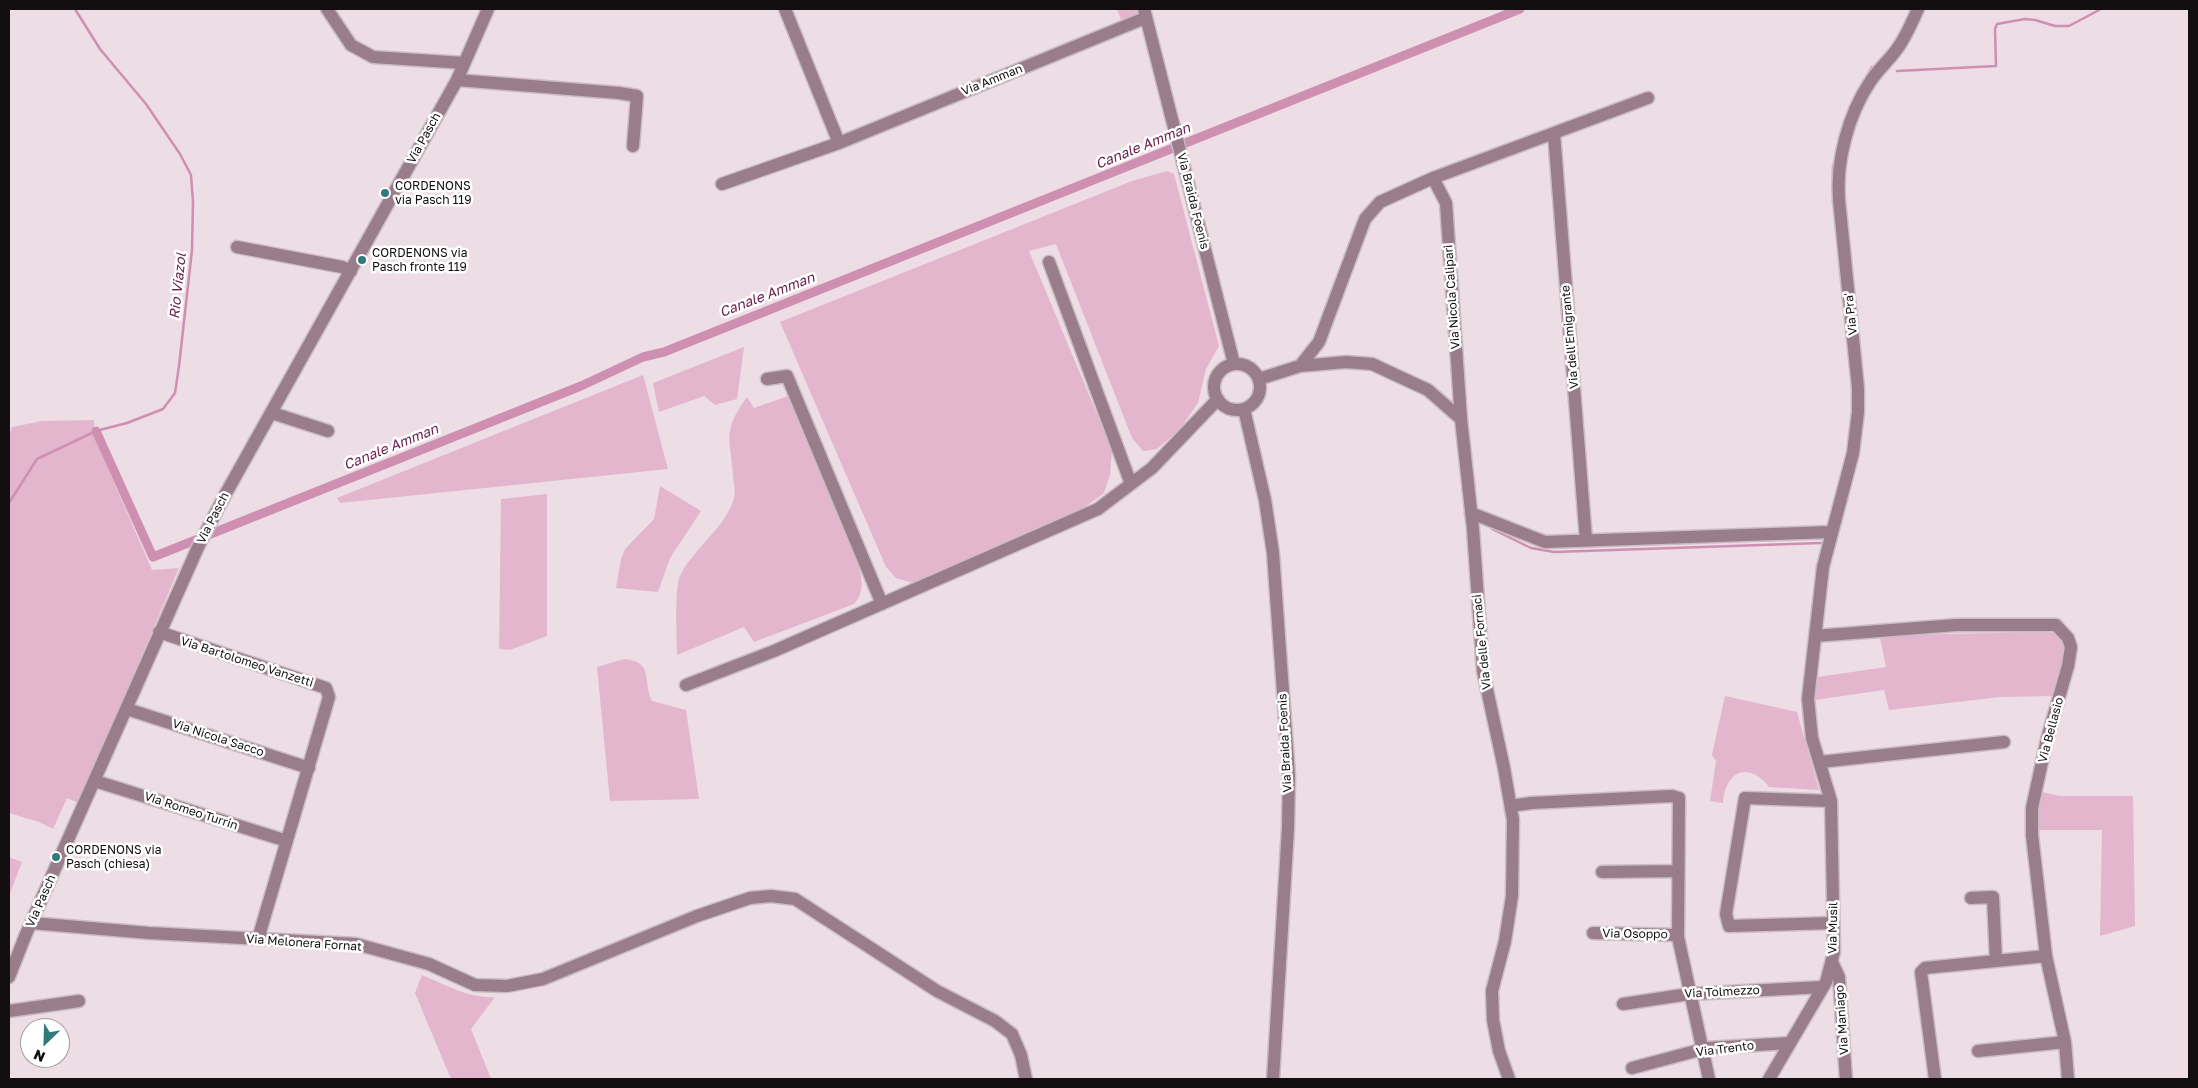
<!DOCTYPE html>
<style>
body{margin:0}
#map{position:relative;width:2198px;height:1088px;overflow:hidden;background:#eddde5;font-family:"Golos Text",sans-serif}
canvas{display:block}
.frame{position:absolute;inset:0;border:10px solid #130e10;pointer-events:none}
.north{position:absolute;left:20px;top:1018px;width:50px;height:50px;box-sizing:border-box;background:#fff;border:1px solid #a19f9f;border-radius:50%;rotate:204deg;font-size:14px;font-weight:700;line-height:20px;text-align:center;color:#130e10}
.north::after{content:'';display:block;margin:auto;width:18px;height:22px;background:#317a7b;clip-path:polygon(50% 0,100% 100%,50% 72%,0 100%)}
</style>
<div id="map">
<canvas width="2198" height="1088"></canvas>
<div class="frame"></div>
<div class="north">N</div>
</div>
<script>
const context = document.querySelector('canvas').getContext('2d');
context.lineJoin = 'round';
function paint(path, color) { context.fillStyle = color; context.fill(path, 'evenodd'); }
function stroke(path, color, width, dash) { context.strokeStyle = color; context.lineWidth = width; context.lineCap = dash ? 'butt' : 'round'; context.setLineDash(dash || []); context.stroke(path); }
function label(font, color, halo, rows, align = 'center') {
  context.font = font + ' "Golos Text",sans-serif'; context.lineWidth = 5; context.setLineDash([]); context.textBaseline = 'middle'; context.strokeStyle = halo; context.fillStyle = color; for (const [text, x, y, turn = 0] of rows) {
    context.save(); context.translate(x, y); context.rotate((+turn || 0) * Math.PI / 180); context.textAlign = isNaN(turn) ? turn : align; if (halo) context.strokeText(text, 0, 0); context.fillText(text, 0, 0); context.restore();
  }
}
const green = new Path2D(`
 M1117,9H1136L1138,17L1123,24Z
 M1167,171L1174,174L1219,346L1206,369L1198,403L1180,429L1157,449L1143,451L1132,438L1056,244L1029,251L1112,450L1110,475L1104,493L1057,527L913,583L896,578L886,567L780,322L1132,181Z
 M744,347L737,399L715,405L704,396L659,412L653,383Z
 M643,375L668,469L340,503L337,498Z
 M788,396L858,564C862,579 865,592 854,604L754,642L744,627L677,655C677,638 674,590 680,576C694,547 725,529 734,498C736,491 733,482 733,475C730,436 722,432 747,397L754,408Z
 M94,420V436L152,570L179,568L79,803L67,798L53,829L39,822L9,813V436L12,427L42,421Z
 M660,486L701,511L670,558L658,592L616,588L621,559L625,549L654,519Z
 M547,494V636L510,650L499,649L501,499Z
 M2044,632L2054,633L2065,641L2067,649L2056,696L2000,697L1889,710L1884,690L1815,700L1818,677L1886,667L1880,638L1897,635Z
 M624,659C655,662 642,681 652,701L686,710L699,799L610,801L597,667Z
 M1725,696L1797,712L1819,790L1769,787C1748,760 1725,772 1723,803L1710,801L1716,761L1712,755Z
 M2042,792L2060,796H2133L2135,926L2100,936L2102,830H2038L2037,819Z
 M9,857L22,862L9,896Z
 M422,975C444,984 470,999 495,997L471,1029L491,1079H451L415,993Z`);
const stream = new Path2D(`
 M1897,71L1996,66L1995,29L1997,24L2025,19L2035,20L2055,26H2069L2101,9
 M1859,90L1872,67
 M1833,180V166
 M9,503L37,459L96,431L127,423L163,409L175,393L179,366L192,250L193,202L191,175L180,154L146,104L100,49L75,9
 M1492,529L1531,548L1554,552L1821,543`);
const canal = new Path2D(`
 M96,431L153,557L581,386L643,357L664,352C950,239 1234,121 1520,9`);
const minor = new Path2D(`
 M327,9L351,45L373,57L464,63
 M785,9L839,143L1145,18
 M1144,9L1234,364
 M457,80L619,93L637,96L633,146
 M1554,134L1586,540
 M1433,178L1446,203L1461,419
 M722,184L839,143
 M237,247L342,267L351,271
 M1049,262L1131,484
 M1214 387a23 23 0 1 1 46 0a23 23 0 1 1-46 0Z
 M1300,366L1319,342L1365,219L1380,202L1433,178L1648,98
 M767,379L787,376L882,604
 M1259,379L1300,366L1346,362L1372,364L1428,390L1461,419L1473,529L1483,671L1504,768L1513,820L1512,896L1505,941L1492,991L1493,1020L1499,1051L1509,1079
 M1244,409L1265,500L1273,553L1289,776L1288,828L1273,1079
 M272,413L328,431
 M1471,513L1545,542L1831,532
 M159,632L326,688L329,697L258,939
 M1815,636L1956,625H2056L2068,638L2071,647L2068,666L2047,739L2032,808V835L2046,956L2065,1042L2068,1079
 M686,685L774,651L1098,509L1152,468L1218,399
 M127,709L309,768
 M1820,762L2004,742
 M95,781L287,841
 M1831,801L1745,798L1726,914L1729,926L1833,923
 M1511,806L1531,803L1672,796L1679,798L1678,937L1709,1079
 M1602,872L1678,871
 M1971,898L1993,897L1996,961
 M31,923L149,933L356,944L429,964L475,985L507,986L543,979L697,916L750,898L771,896L795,899L937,991L995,1021L1012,1034L1021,1055L1026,1079
 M1593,933L1678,935
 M1832,962L1839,977L1846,1079
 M9,977L26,934L199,545L225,495L457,80L488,9
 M1623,1004L1689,994L1823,987
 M9,1011L79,1001
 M1978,1051L2065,1042
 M1632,1068L1707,1048L1790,1043
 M1769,1079L1826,982L1834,952L1831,801L1812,738L1808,699L1823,567L1853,453L1858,412V388L1839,200C1836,161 1848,115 1870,82C1877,71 1886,63 1894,53C1905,40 1911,24 1918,9
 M1935,1079L1921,972L1925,968L2046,956`);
const markers = [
 [385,193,5,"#317a7b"],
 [362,260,5,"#317a7b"],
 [56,857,5,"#317a7b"]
];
const streetNames = [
 ["Via Amman",992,80,-22],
 ["Via Pasch",424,138,-61],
 ["Via Braida Foenis",1193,201,76],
 ["Via Nicola Calipari",1452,297,-94],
 ["Via Pra'",1851,314,-96],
 ["Via dell'Emigrante",1570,337,-95],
 ["Via Pasch",213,518,-63],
 ["Via delle Fornaci",1482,642,-96],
 ["Via Bartolomeo Vanzetti",247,662,18],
 ["Via Bellasio",2051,730,-75],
 ["Via Nicola Sacco",218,738,18],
 ["Via Braida Foenis",1285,743,-93],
 ["Via Romeo Turrin",191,811,18],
 ["Via Pasch",41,901,-66],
 ["Via Musil",1833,928,-89],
 ["Via Osoppo",1635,934,1],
 ["Via Melonera Fornat",304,943,4],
 ["Via Tolmezzo",1722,992,-3],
 ["Via Maniago",1842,1020,-94],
 ["Via Trento",1725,1049,-7]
];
const poiNames = [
 ["CORDENONS",395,186],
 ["via Pasch 119",395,200],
 ["CORDENONS via",372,253],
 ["Pasch fronte 119",372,267],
 ["CORDENONS via",66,850],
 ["Pasch (chiesa)",66,864]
];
const waterNames = [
 ["Canale Amman",1143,146,-22],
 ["Rio Viazol",178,286,-84],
 ["Canale Amman",767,295,-21],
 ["Canale Amman",391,447,-22]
];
paint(green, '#e4b6ce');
stroke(stream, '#cf8fb1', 2.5);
stroke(canal, '#cf8fb1', 9);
stroke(minor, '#cabcc3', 15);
stroke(minor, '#997d8b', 12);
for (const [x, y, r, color] of markers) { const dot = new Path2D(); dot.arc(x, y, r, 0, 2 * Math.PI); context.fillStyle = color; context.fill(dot); stroke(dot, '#fff', 2); }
label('12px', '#130e10', '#fff', streetNames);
label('12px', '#130e10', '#fff', poiNames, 'left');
label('italic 14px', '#6c214f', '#fff', waterNames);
</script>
